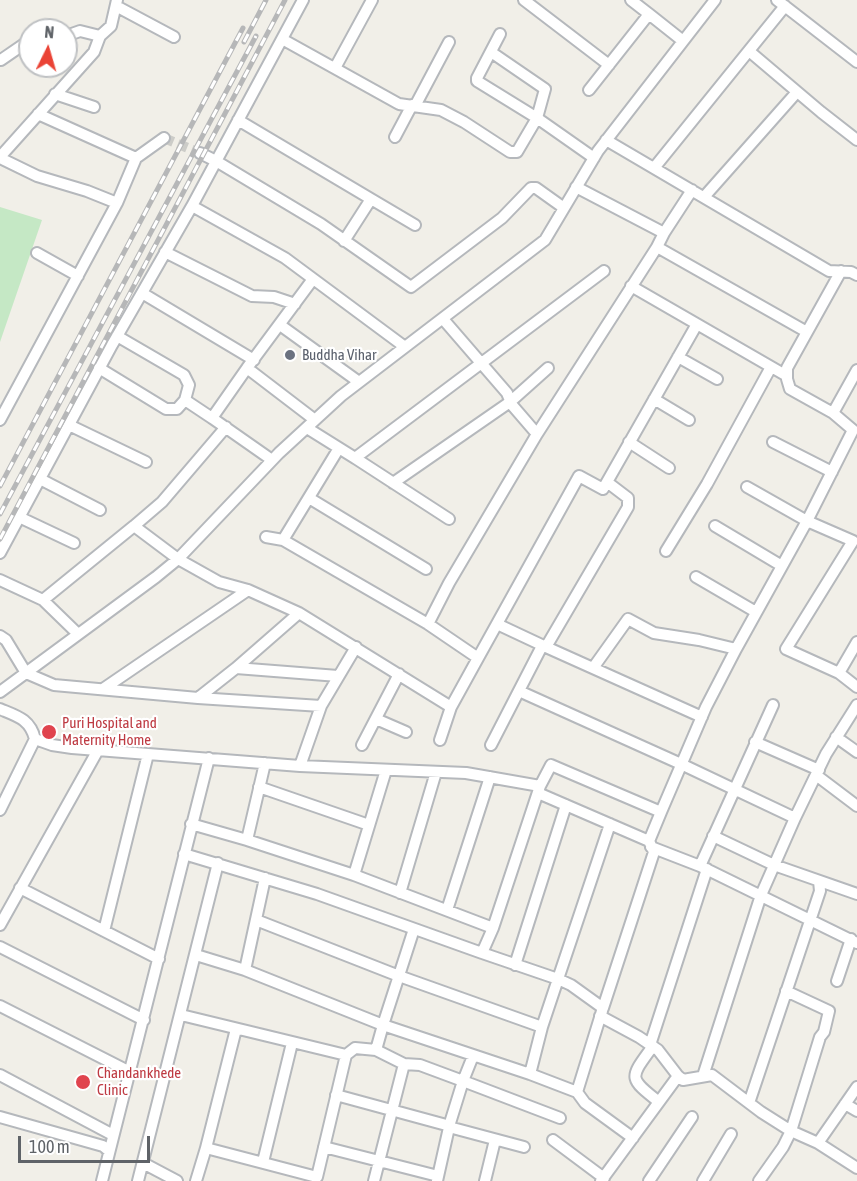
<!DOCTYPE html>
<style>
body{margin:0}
#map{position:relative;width:857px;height:1181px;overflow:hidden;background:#f1efe8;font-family:"Asap Condensed",sans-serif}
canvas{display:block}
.north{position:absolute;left:18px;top:18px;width:60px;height:60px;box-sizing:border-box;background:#fff;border:2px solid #bfc1c3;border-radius:50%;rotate:5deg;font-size:16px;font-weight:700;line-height:24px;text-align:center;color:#5f6368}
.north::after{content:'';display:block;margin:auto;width:21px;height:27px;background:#ea4335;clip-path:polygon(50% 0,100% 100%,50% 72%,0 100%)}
.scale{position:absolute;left:18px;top:1136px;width:132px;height:27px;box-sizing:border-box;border:3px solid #5f6368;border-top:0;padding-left:8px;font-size:18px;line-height:21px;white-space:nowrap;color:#5f6368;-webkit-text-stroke:4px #fff;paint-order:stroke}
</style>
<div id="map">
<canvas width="857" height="1181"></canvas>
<div class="north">N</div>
<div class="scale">100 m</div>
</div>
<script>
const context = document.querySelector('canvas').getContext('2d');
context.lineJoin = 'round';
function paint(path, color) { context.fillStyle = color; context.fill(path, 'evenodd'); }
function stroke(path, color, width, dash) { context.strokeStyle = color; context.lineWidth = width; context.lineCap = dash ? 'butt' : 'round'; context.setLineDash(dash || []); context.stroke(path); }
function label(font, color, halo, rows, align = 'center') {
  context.font = font + ' "Asap Condensed",sans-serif'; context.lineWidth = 4.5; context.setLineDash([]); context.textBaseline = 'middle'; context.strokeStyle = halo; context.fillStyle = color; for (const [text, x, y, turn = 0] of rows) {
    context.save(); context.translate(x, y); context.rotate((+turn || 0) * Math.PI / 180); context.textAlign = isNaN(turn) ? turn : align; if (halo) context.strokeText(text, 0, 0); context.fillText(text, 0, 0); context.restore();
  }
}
const green = new Path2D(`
 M0,207L42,220L0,342Z`);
const minorTunnel = new Path2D(`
 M164,138L200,153`);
const minor = new Path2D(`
 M303,0L192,206L285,258L405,347
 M524,0L609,65
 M631,0L649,14
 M777,0L857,62
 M116,6L174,37
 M66,36L80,31L100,36L111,26L117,0
 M282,39L399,104L441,110L464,122L510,152H517L537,118L594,158
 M749,51L821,112L857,140
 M491,52L545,89L537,118L477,81V78L500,34
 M1,60L30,40
 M335,68L372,0
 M589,90L649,14L683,41
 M55,94L94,107
 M415,106L449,42
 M238,120L371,199L344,241
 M395,137L412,105
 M606,140L829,271L851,272L857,275
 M200,153L216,161L321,224L411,287L502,218L531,188H536L564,208
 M0,157L94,52L100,36
 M0,158L37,176L87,191L117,203L136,158L38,114
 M136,158L164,138
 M654,168L785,6
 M576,187L664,233L657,247L807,332
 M704,197L797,92
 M371,199L415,225
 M664,233L692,190
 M165,252L252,296L274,297L295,304
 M37,253L78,276
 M841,271L787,368V379L790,389L833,413L853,430L807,521L853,541L786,649L839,673L857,642
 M631,286L787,376
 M142,293L254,360
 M443,319L507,393L512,405L537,434L657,247
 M280,325L359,382
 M117,336L184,375L189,385L185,400L212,418
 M678,357L717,379
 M99,368L166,409H177L185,400
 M247,368L315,420
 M654,399L689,420
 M833,413L857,370
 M0,420L117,203
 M69,425L146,462
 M226,427L162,502L134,526L178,559L219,582L248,590L299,613L451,707L478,658
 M307,428L355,458L604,271
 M537,434L449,583L428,624L478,658L579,476L603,489L697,324
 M629,442L669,468
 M773,442L832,472
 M339,448L283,540L428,624
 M355,458L449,519
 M272,460L212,418L247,368L313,279
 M40,479L100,510
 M393,483L510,402L548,368
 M309,498L426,569
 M19,517L74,543
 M715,526L782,566
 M266,537L283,540
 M666,551L707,484L771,367
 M0,553L112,345L192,206
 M696,577L756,612
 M0,580L43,600
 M497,624L546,647L628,507V498L607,482
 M78,634L43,600L134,526
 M0,636L6,640L26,673L54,685L198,698L321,706L356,647
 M546,647L702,717
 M236,668L299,613
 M593,668L628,619L654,633L699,640L736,649
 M839,673L857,687
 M103,689L248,590
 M519,691L681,764L795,818
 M0,692L156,577L178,559L279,453L341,396L545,240L598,151L715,0
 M198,698L236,668L338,676
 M0,709C17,716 30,719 35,739L52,745L72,748L300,766L466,773L540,786L551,765L661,812L706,707L736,649L807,521L747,487
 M376,719L406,732
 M836,737L857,752
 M440,740L451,707
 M755,742L819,770
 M362,745L399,674
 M491,745L542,646
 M300,766L321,706
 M386,770L354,875L493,928L540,786
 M816,775L857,806
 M259,787L369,825
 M538,793L649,841L661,812
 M0,810L35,739
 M191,824L247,840L354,875
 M610,824L558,979L571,985L603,1008L654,852L649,841
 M713,836L774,865L857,894
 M247,840L265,763
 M651,847L700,866L857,943
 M184,854L317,894L482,953L493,928
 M700,866L773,705
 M20,888L159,959
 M400,893L436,772
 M447,910L490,777
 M256,920L399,976L542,1027L530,1074L383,1025L376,1050L355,1048L346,1055
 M0,925L98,750
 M104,931L148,754
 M0,947L144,1020
 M482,953L558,979L542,1027
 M196,955L245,970L265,878
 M515,965L566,805
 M245,970L383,1025L414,929
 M837,981L851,939
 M786,991L829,1011L824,1032L820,1037L791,1131L818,1143L857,1087
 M0,1006L130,1072
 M181,1015L346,1055L317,1177L206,1148L236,1029
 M600,1016L639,1037L658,1050L678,1076L601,1181
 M650,1045L707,869
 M653,1046C630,1078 627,1077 659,1102
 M473,1056L463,1081L560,1118
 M404,1064L420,1065L463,1081L450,1123L437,1181
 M530,1074L577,1092L602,1011
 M0,1075L113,1135
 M678,1076L683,1080L712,1075L761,1112L791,1131L783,1147L759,1181
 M703,1076L761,895L795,818L826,754L857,705
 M577,1092L585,1103L633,1138
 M336,1095L450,1126
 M749,1103L820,891L819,881
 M845,1104L857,1111
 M0,1117L103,1146L109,1151
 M449,1127L524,1147
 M553,1140L604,1178
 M818,1143L857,1168
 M324,1147L438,1176
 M263,1162L292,1043
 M143,1163L177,1181
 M102,1181L209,758
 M138,1181L218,863
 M196,1181L206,1148
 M374,1181L404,1064L376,1050
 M485,1181L495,1140
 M649,1181L692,1117
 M703,1181L731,1134`);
const rail = new Path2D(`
 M244,42L266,0
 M0,486L243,28
 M0,514L256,36
 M0,539L285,0`);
const markers = [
 [290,355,6,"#6b7280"],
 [49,732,8,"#e0444e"],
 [83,1082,8,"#e0444e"]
];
const worshipNames = [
 ["Buddha Vihar",302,355]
];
const healthNames = [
 ["Puri Hospital and",62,723],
 ["Maternity Home",62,740],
 ["Chandankhede",97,1073],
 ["Clinic",97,1090]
];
paint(green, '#c5e8c5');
stroke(minorTunnel, '#ccccc8', 10, [10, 5]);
stroke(minor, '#b5b8bc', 14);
stroke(minor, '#fff', 10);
stroke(rail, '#b6b7b8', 5);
stroke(rail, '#fff', 3, [9]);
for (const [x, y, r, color] of markers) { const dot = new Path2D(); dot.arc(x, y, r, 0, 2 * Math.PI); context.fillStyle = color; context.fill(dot); stroke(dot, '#fff', 2); }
label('15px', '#5b616d', '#fff', worshipNames, 'left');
label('15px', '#be3a42', '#fff', healthNames, 'left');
</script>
